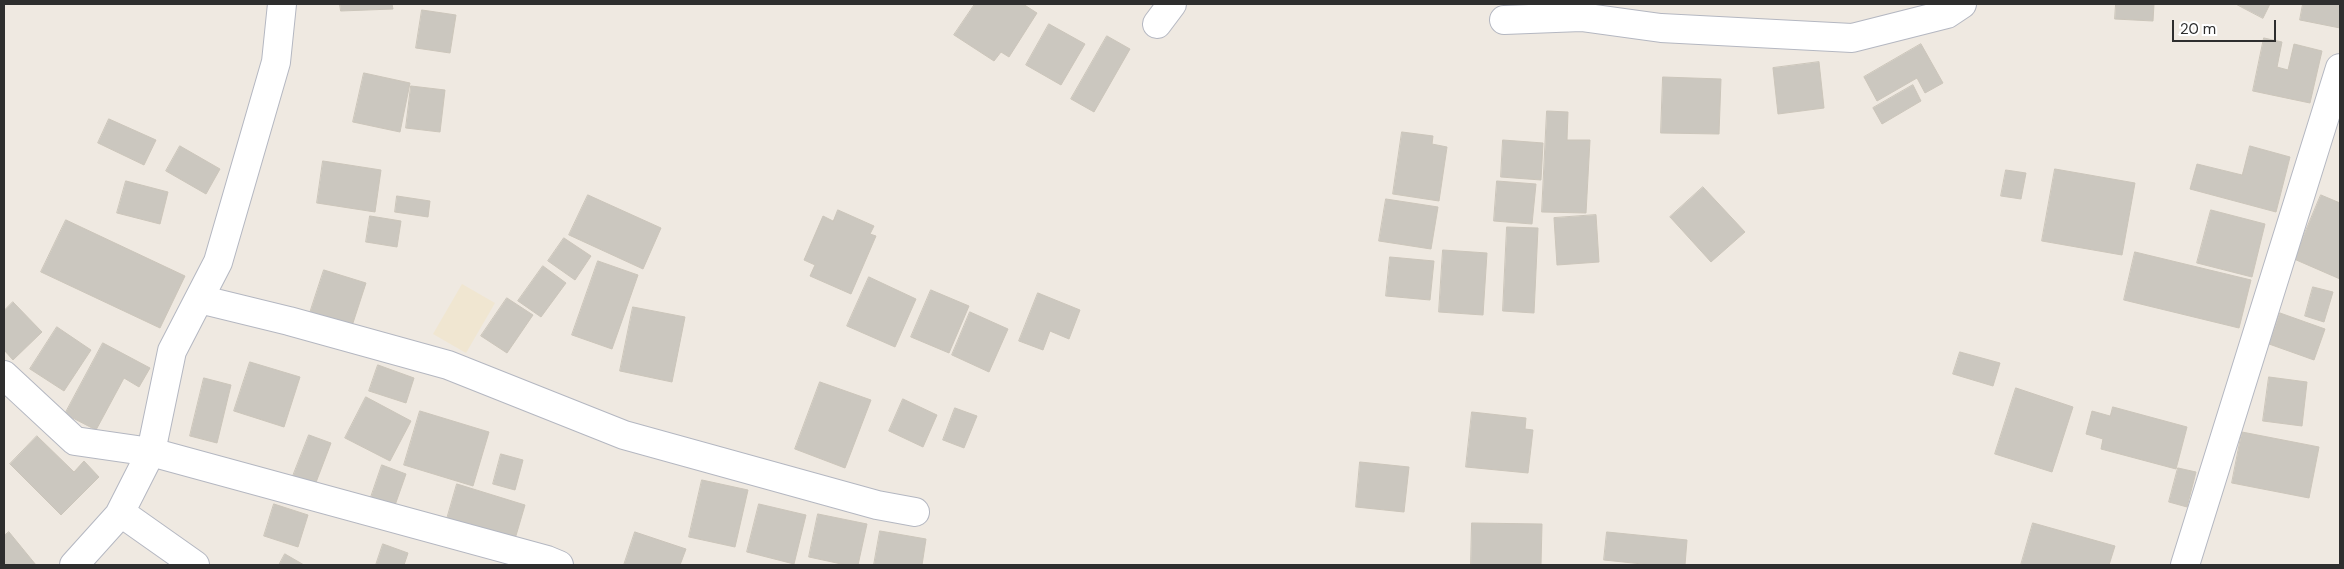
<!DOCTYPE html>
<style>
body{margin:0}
#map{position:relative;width:2344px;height:569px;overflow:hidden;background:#efe9e1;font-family:"DM Sans",sans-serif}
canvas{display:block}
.frame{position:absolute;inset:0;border:5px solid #2e2e2e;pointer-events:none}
.scale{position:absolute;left:2172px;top:20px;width:104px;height:22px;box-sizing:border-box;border:2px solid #2e2e2e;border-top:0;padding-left:6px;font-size:15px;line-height:18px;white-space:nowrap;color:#2e2e2e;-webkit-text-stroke:4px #fff;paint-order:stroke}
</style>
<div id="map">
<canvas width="2344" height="569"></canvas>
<div class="frame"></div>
<div class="scale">20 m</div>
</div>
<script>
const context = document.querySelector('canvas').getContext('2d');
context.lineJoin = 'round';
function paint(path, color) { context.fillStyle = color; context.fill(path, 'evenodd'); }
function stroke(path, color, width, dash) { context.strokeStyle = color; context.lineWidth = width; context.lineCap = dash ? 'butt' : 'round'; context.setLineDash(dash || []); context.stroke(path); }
const education = new Path2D(`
 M462,284L495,303L466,353L433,334Z`);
const building = new Path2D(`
 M340,4H392L393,9L341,11Z
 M975,4H1023L1037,13L1009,57L1001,52L994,61L954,35Z
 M2116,4H2154L2153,21L2115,19Z
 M2236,4H2270L2263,18Z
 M2303,4H2340V28L2300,20Z
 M422,10L456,15L450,53L416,48Z
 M1049,24L1085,44L1061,85L1026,65Z
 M1107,36L1130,49L1094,112L1071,99Z
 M2264,38L2282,42L2277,67L2288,70L2294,44L2322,51L2310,103L2253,91Z
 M1921,44L1943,83L1925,93L1917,78L1877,101L1864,77Z
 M1819,62L1824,108L1778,114L1773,68Z
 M364,73L410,83L400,132L353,122Z
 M1663,77L1721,79L1719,134L1661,133Z
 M1913,85L1921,101L1882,124L1873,108Z
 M411,86L445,90L440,132L406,128Z
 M1547,111L1568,112L1567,140H1590L1586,213L1542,212Z
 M109,119L156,140L144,165L98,143Z
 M1402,132L1433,136L1432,144L1447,147L1439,201L1393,194Z
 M1503,140L1543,143L1541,180L1501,177Z
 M180,146L220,169L206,194L166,171Z
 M2250,146L2290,157L2276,212L2190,189L2197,164L2242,175Z
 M323,161L381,170L375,212L317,203Z
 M2055,169L2135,183L2122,255L2042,241Z
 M2006,170L2026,173L2021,199L2001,196Z
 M126,181L168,192L160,224L117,213Z
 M1497,181L1536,184L1532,224L1494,221Z
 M1703,187L1745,232L1711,262L1670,217Z
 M588,195L661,228L643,269L569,235Z
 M2321,195L2340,203V279L2294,259Z
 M397,196L430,201L428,217L395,212Z
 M1386,199L1438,207L1431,249L1379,241Z
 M838,210L874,226L870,234L876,236L851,294L810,276L815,265L804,260L823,216L833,221Z
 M2211,210L2265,224L2252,277L2197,263Z
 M1596,215L1599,262L1557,265L1554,218Z
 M370,216L401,221L397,247L366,242Z
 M66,220L185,276L160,328L41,272Z
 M1507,227L1538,228L1534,313L1503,311Z
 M564,238L591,256L575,280L548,261Z
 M1443,250L1487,253L1483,315L1439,312Z
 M2135,252L2251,280L2239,328L2124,300Z
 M1390,257L1434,261L1430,300L1386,296Z
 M598,261L638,275L612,349L572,335Z
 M543,266L566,283L541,317L518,301Z
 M324,270L366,283L352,326L310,313Z
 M869,277L916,299L895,347L847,326Z
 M2313,287L2333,292L2324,322L2305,316Z
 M931,290L969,306L949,353L911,337Z
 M1038,293L1080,310L1069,339L1050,331L1043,350L1019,341Z
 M507,298L533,315L507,353L481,336Z
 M13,302L42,332L13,360L4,350V311Z
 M633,307L685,317L672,382L620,371Z
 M970,312L1008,329L989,372L952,355Z
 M2280,313L2325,329L2314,360L2269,344Z
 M57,327L91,350L64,391L30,369Z
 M103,343L150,368L139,387L124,378L96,430L65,414Z
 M1960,352L2000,363L1993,386L1953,374Z
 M250,362L300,377L284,427L234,411Z
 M378,365L414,378L406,403L369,391Z
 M2269,377L2307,382L2302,426L2263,421Z
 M204,378L231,385L217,443L190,436Z
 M820,382L871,400L845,468L795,449Z
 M2016,388L2073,407L2052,472L1995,454Z
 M366,397L411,421L390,461L345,438Z
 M903,399L937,415L923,447L889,431Z
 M2113,407L2187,427L2176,469L2101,449L2103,439L2086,434L2092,411L2110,416Z
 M955,408L977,416L964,448L943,440Z
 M420,411L489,432L473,486L404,465Z
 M1472,412L1526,418L1525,429L1533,430L1528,473L1466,467Z
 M2242,432L2319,447L2309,498L2232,483Z
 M309,435L331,443L315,485L293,476Z
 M37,436L74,472L84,461L99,477L61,515L10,464Z
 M501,454L523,460L515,490L493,484Z
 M1360,462L1409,467L1404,512L1356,507Z
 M382,465L406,474L393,511L369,503Z
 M2178,468L2196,472L2187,507L2169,502Z
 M702,480L748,490L735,547L689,537Z
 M457,484L525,505L515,539L447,519Z
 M274,504L308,515L298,547L264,536Z
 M759,504L806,515L794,564L747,552Z
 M818,514L867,524L858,565H846L809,557Z
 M1472,523L1542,524L1541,565H1471Z
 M2033,523L2115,546L2109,565H2021Z
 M880,531L926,539L922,565H874Z
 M9,532L36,565H4V536Z
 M635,532L686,549L680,565H624Z
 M1607,532L1687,540L1685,565H1652L1604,560Z
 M383,544L408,553L404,565H376Z
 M285,554L304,565H279Z`);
const minor = new Path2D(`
 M1504,20L1581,17L1661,28L1852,38L1947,14L1962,4
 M1157,24L1172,4
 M199,299L289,321L448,365L624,435L877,505L915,512
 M4,375L75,441L151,452L547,560L559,565
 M119,515L127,517L195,565
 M74,565L119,515L151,452L172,351L218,262L276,62L282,4
 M2185,565L2340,68`);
paint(education, '#f0e6d1');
paint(building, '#cbc7bf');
stroke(building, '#cbc5ba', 1);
stroke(minor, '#b4b7c1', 30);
stroke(minor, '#fff', 28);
</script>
